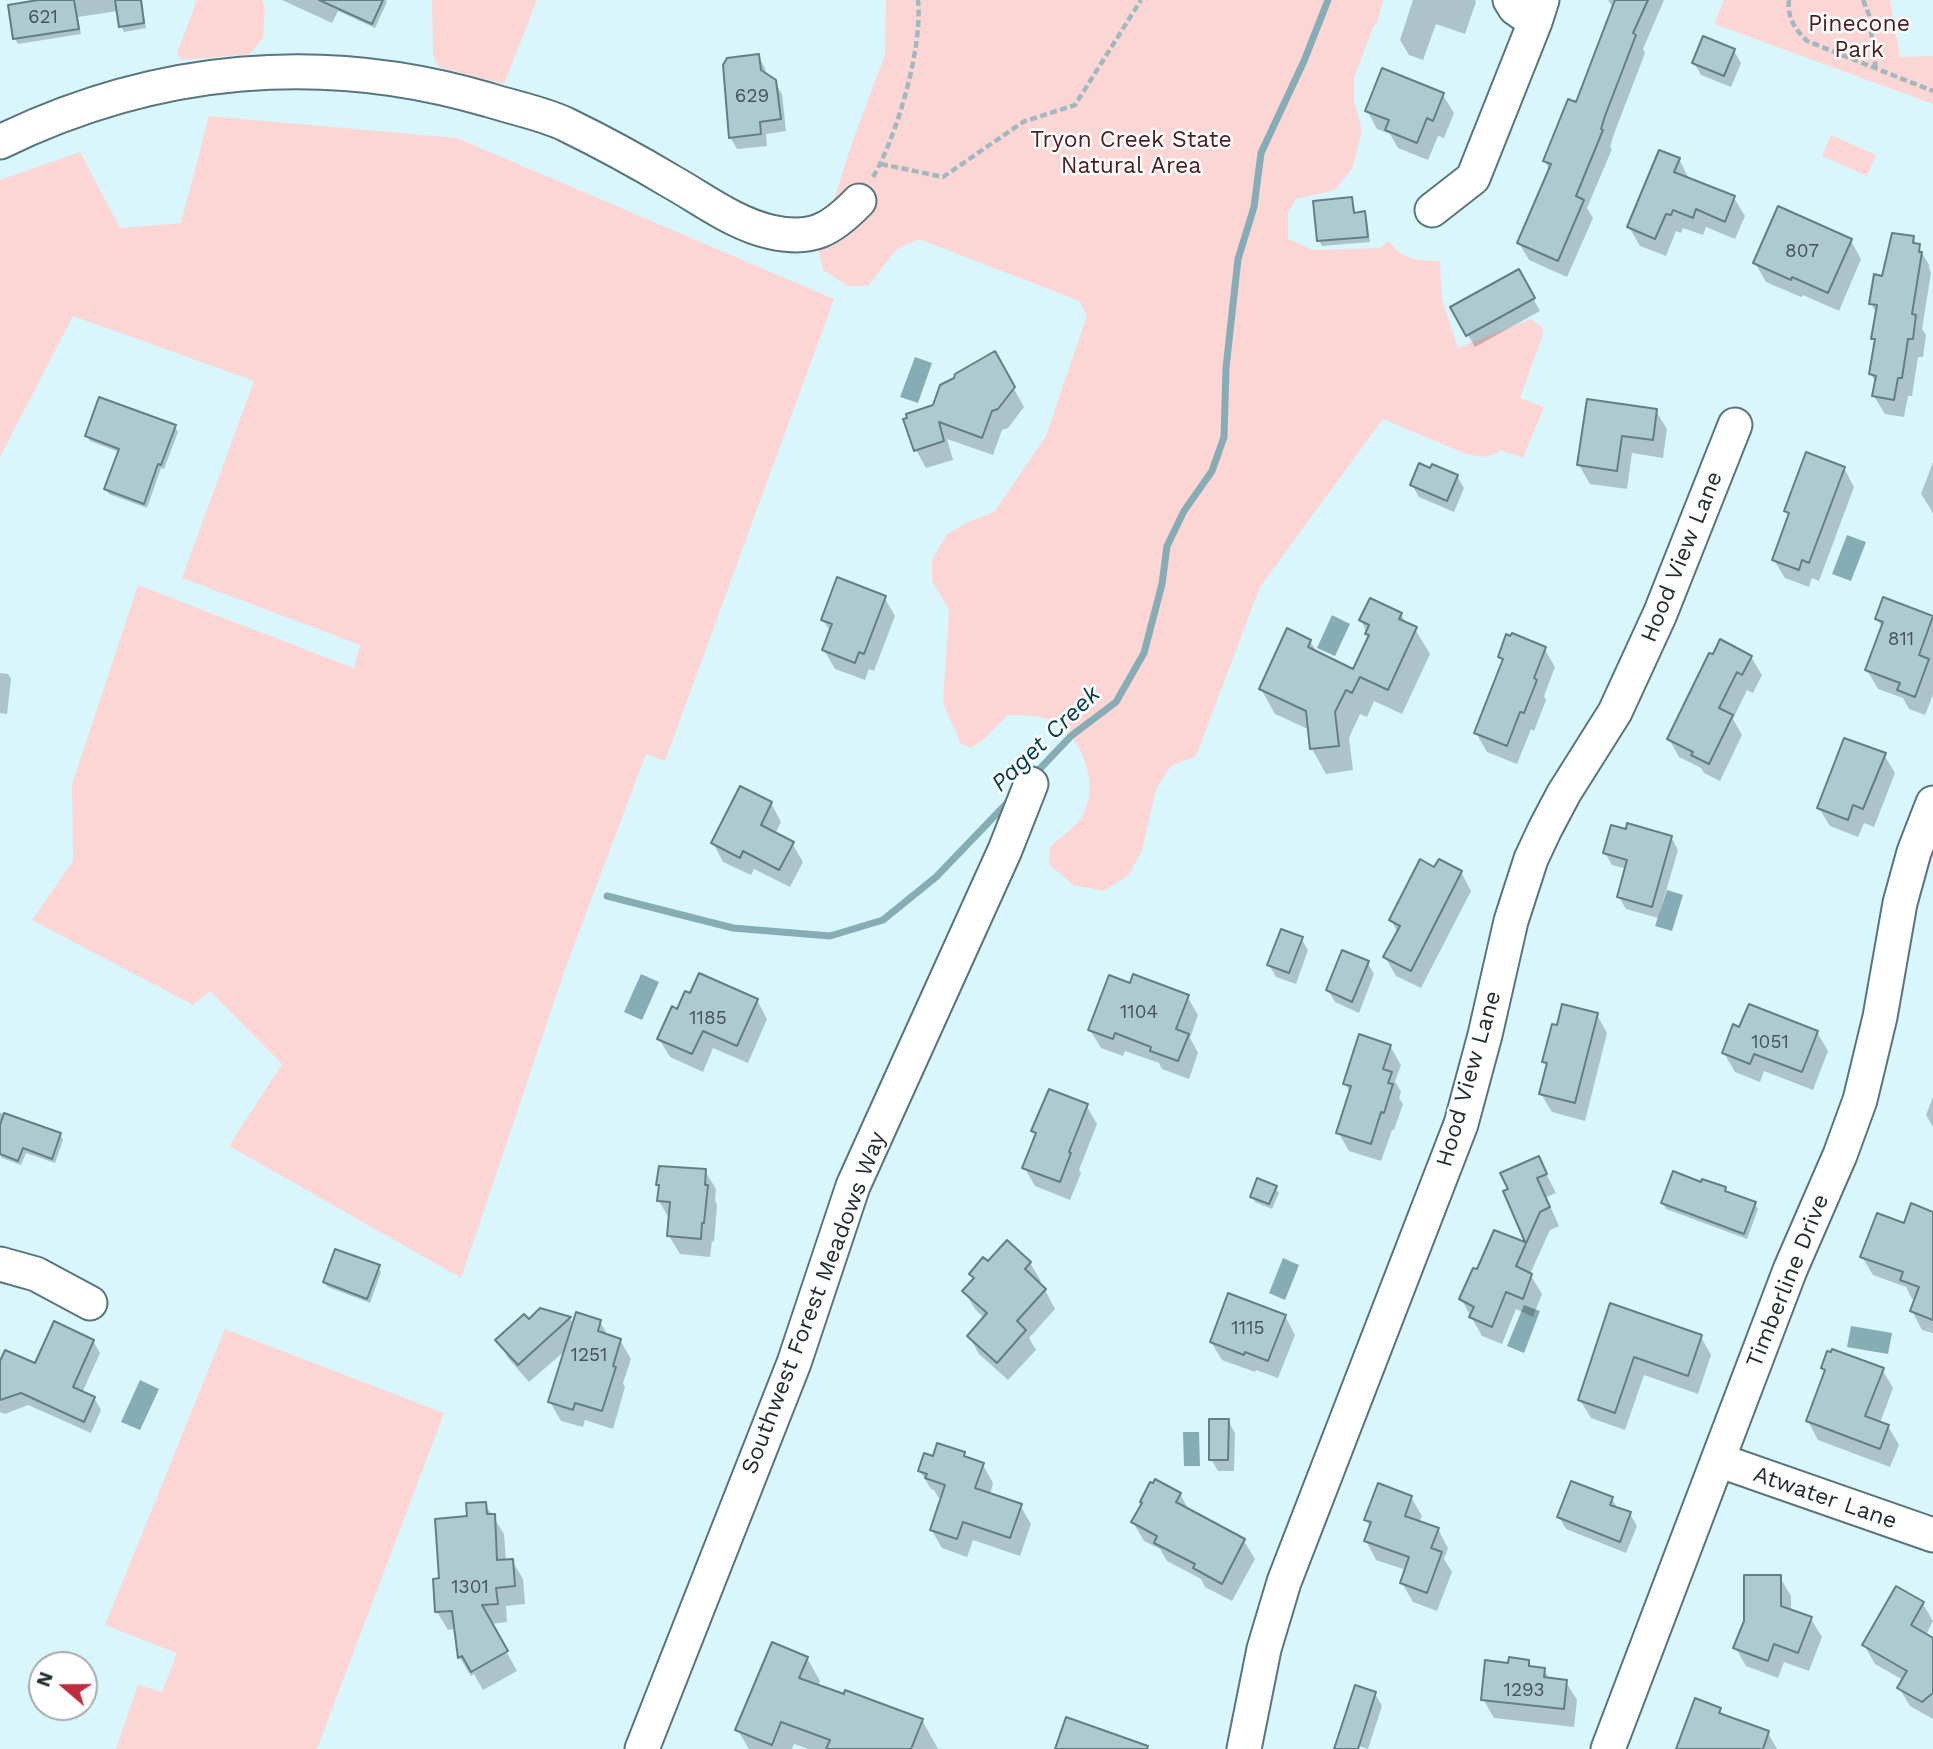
<!DOCTYPE html>
<style>
body{margin:0}
#map{position:relative;width:1933px;height:1749px;overflow:hidden;background:#d8f6fc;font-family:"Work Sans",sans-serif}
canvas{display:block}
.north{position:absolute;left:28px;top:1651px;width:70px;height:70px;box-sizing:border-box;background:#fff;border:2px solid #a7abac;border-radius:50%;rotate:290deg;font-size:19px;font-weight:700;line-height:28px;text-align:center;color:#222e30}
.north::after{content:'';display:block;margin:auto;width:24px;height:32px;background:#be2d3e;clip-path:polygon(50% 0,100% 100%,50% 72%,0 100%)}
</style>
<div id="map">
<canvas width="1933" height="1749"></canvas>
<div class="north">N</div>
</div>
<script>
const context = document.querySelector('canvas').getContext('2d');
context.lineJoin = 'round';
function paint(path, color) { context.fillStyle = color; context.fill(path, 'evenodd'); }
function stroke(path, color, width, dash) { context.strokeStyle = color; context.lineWidth = width; context.lineCap = dash ? 'butt' : 'round'; context.setLineDash(dash || []); context.stroke(path); }
function label(font, color, halo, rows, align = 'center') {
  context.font = font + ' "Work Sans",sans-serif'; context.lineWidth = 5; context.setLineDash([]); context.textBaseline = 'middle'; context.strokeStyle = halo; context.fillStyle = color; for (const [text, x, y, turn = 0] of rows) {
    context.save(); context.translate(x, y); context.rotate((+turn || 0) * Math.PI / 180); context.textAlign = isNaN(turn) ? turn : align; if (halo) context.strokeText(text, 0, 0); context.fillText(text, 0, 0); context.restore();
  }
}
const green = new Path2D(`
 M197,0H262L265,9L263,38L250,54L181,60L177,53Z
 M432,0H537L504,84L438,67L433,54Z
 M886,0H1383L1377,23L1373,27L1354,78V101L1362,131L1352,169L1335,190L1296,199L1288,213V239L1313,250L1380,248L1389,241C1401,260 1420,261 1440,261L1442,300L1458,348L1531,319L1542,327L1543,334L1520,398L1544,407L1523,458L1500,450L1498,453L1483,457L1466,454L1383,419L1260,587L1196,756L1171,766L1156,789L1142,850L1129,875L1104,891L1073,885L1049,864L1050,846C1061,837 1074,829 1082,816C1100,787 1084,741 1056,723C1043,715 1023,715 1008,715L984,739L971,748L961,744L943,703L949,610L932,581V560L947,534L968,522L994,512L1046,436L1087,315L1079,301L919,239L897,249L868,286H848L823,270L818,249L853,140L885,55Z
 M1724,0H1890L1900,57L1933,56V104L1714,24Z
 M209,116L457,138L834,299L665,761L646,754L567,964L461,1278L229,1146L282,1064L210,991L193,1005L32,920L73,861L72,784L138,585L354,668L360,645L182,578L254,381L73,316L0,457V180L80,152L120,228L181,223Z
 M1831,135L1876,155L1867,176L1822,156Z
 M225,1329L444,1413L317,1749H116L138,1685L162,1692L177,1653L105,1625Z`);
const water = new Path2D(`
 M915,357L932,363L918,403L900,397Z
 M1847,535L1866,542L1851,581L1832,574Z
 M1332,615L1350,624L1335,656L1317,648Z
 M1667,890L1683,895L1672,931L1655,926Z
 M641,974L659,982L642,1020L624,1012Z
 M1283,1258L1299,1265L1285,1300L1269,1293Z
 M1524,1305L1540,1311L1524,1353L1507,1346Z
 M1851,1326L1892,1333L1888,1354L1847,1347Z
 M140,1380L159,1389L140,1430L121,1422Z
 M1183,1432H1199L1200,1466H1184Z`);
const shadow = new Path2D(`
 M37,0H142L146,28L124,32L121,26L118,11L78,17L81,34L18,44L15,39Z
 M282,0H386L387,2L375,28L338,11L332,23Z
 M1413,0H1475L1476,2L1465,34L1436,24L1423,60L1409,55L1400,40Z
 M1608,0H1664L1643,49L1645,53L1614,134L1610,147L1612,149L1587,208L1593,218L1567,277L1529,260L1519,243L1550,171L1545,161L1577,105L1614,9Z
 M1734,51L1741,63L1731,87L1701,75L1694,63Z
 M758,56L765,68L766,76L774,81L782,94L786,131L766,134L767,146L737,149L730,137Z
 M1443,95L1454,113L1444,138L1438,136L1428,160L1398,148L1390,134L1377,129L1367,110Z
 M1679,159L1689,179L1734,198L1745,216L1735,239L1706,227L1703,235L1683,228L1681,233L1676,231L1666,256L1640,246L1629,227Z
 M1351,199L1354,205L1355,214L1364,213L1367,219L1370,242L1322,246L1319,241Z
 M1913,238L1929,265V268L1931,273L1922,329L1926,335L1923,357H1918L1912,396H1908L1904,417L1885,414L1874,396L1876,383L1871,374L1876,343L1873,338L1877,314L1871,304L1884,277Z
 M1851,241L1861,259L1839,311L1803,295L1801,297L1766,282L1755,263Z
 M1518,271L1540,311L1475,347L1453,308Z
 M994,353L1024,407L1008,428L1002,430L993,455L947,439L953,460L926,468L916,450L934,407Z
 M1656,411L1667,429L1663,458L1632,453L1627,489L1590,484L1579,465Z
 M175,427L178,432L164,469L161,468L147,508L109,494L106,488L119,452L90,441L87,436Z
 M1933,462V513L1921,494Z
 M1844,468L1854,487L1819,581L1812,578L1809,587L1785,578L1774,560L1789,517L1786,511Z
 M1431,470L1457,476L1464,488L1454,512L1419,497L1412,485Z
 M884,597L895,616L874,671L869,669L865,680L835,669L824,650L831,633L823,620Z
 M1884,600L1933,618V695L1925,715L1909,709L1903,698L1878,689L1867,670L1883,629L1877,619Z
 M1401,614L1407,625L1415,629L1430,654L1402,714L1374,701L1367,717L1360,714L1349,738L1353,770L1326,774L1312,749L1310,730L1275,714L1261,689L1310,641L1318,654L1354,671L1369,638L1361,620Z
 M1544,648L1555,667L1544,696L1546,700L1534,731L1531,729L1517,764L1487,752L1476,733L1503,663L1500,656Z
 M1713,657H1751L1762,675L1753,693L1747,690L1733,719L1742,735L1720,781L1704,773L1701,768L1679,757L1669,739Z
 M0,673L8,674L11,679L7,714L0,713Z
 M1884,755L1895,773L1874,827L1864,823L1858,837L1830,826L1819,808Z
 M771,803L781,822L775,834L792,843L803,862L790,887L754,869L751,875L723,862L713,843Z
 M1671,837L1678,850L1658,918L1626,909L1619,897L1627,869L1612,865L1605,853Z
 M1435,869L1461,872L1471,891L1421,988L1396,976L1385,957L1398,933L1391,920Z
 M1301,938L1308,950L1296,984L1276,977L1269,965Z
 M1367,962L1374,974L1359,1013L1335,1002L1328,990Z
 M1131,985L1187,996L1198,1015L1190,1038L1198,1053L1189,1079L1162,1069L1159,1063L1125,1051L1123,1056L1101,1048L1090,1030Z
 M757,1000L767,1019L748,1063L713,1048L703,1072L670,1057L659,1039L678,1011Z
 M1597,1015L1607,1033L1585,1121L1552,1112L1541,1094L1548,1068L1544,1061L1558,1027Z
 M1740,1029L1817,1032L1828,1051L1813,1090L1764,1071L1760,1082L1735,1072L1724,1053Z
 M1390,1046L1401,1065L1395,1081L1401,1092L1399,1098L1403,1104L1394,1130H1392L1381,1161L1349,1151L1338,1132L1351,1094L1345,1084Z
 M1933,1097V1127L1926,1115Z
 M1086,1105L1097,1124L1079,1170L1081,1173L1070,1200L1035,1186L1024,1167L1036,1136L1033,1131Z
 M0,1113L60,1134L63,1140L55,1163L26,1153L21,1165L2,1158L0,1155Z
 M1538,1158L1556,1193L1546,1197L1559,1226L1550,1230L1530,1274L1542,1294L1533,1317L1516,1309L1502,1344L1482,1336L1461,1299L1478,1272L1495,1232L1528,1245L1505,1192Z
 M705,1171L716,1189L715,1200L717,1205L714,1242L712,1241L710,1257L680,1254L669,1236L670,1220L659,1201L660,1188L658,1184Z
 M1702,1184L1725,1189L1728,1194L1755,1204L1758,1209L1747,1239L1666,1209L1663,1203Z
 M1275,1188L1279,1193L1272,1209L1255,1202L1252,1196Z
 M1933,1215V1333L1922,1330L1912,1311L1916,1300L1912,1299L1906,1287L1873,1275L1862,1257L1905,1225Z
 M1030,1263L1041,1281L1038,1284L1045,1290L1055,1309L1029,1338L1036,1350L1008,1380L979,1354L969,1336L984,1318L975,1309L964,1291L974,1280L971,1274L988,1264Z
 M378,1267L381,1272L370,1303L328,1287L324,1282Z
 M1611,1306L1701,1337L1711,1355L1698,1394L1644,1375L1625,1430L1591,1418L1580,1400Z
 M541,1310L570,1319L574,1325L600,1322L609,1337L620,1340L631,1359L623,1383L625,1387L613,1429L585,1420L583,1427L561,1421L550,1402L566,1350L529,1382L508,1358L498,1340L529,1321Z
 M1285,1316L1295,1335L1278,1378L1256,1370L1255,1372L1222,1360L1211,1342Z
 M93,1341L100,1353L82,1393L94,1398L101,1410L91,1433L28,1405L5,1414L0,1412V1366L36,1365Z
 M1823,1368L1882,1369L1893,1388L1880,1423L1888,1426L1899,1445L1890,1467L1818,1440L1808,1421L1826,1373Z
 M1228,1421L1235,1433L1234,1471H1218L1211,1459Z
 M964,1454L967,1460L983,1465L993,1483L990,1495L1020,1505L1031,1524L1020,1556L973,1540L967,1557L942,1548L931,1529L942,1498L938,1497L934,1490L931,1489L920,1471L934,1458Z
 M1180,1494L1190,1512L1244,1541L1255,1559L1232,1601L1205,1587L1201,1579L1167,1561L1160,1549L1144,1541L1133,1522Z
 M1411,1497L1422,1516L1419,1523L1438,1529L1448,1548L1444,1559L1452,1572L1437,1611L1413,1602L1402,1583L1406,1570L1376,1560L1366,1541L1371,1528L1366,1520Z
 M1612,1499L1618,1509L1630,1514L1637,1526L1626,1553L1566,1529L1559,1517Z
 M485,1504L504,1534L506,1561H512L523,1579L525,1604L506,1606L507,1622L491,1624L517,1671L483,1690L474,1674L471,1676L460,1658L456,1629L448,1630L437,1612L441,1580L468,1518Z
 M1780,1577L1791,1596V1612L1811,1619L1822,1637L1809,1671L1784,1662L1778,1678L1746,1666L1735,1647Z
 M1923,1604L1933,1621L1926,1635L1933,1641V1719L1910,1706L1899,1688L1903,1680L1875,1664L1864,1645Z
 M807,1658L820,1681L818,1686L922,1720L938,1749H808L794,1744L792,1749H749L737,1729Z
 M1528,1661L1532,1668L1544,1669L1550,1680L1566,1682L1577,1700L1574,1727L1494,1718L1483,1699L1509,1665Z
 M1375,1694L1382,1706L1368,1749L1349,1743Z
 M1720,1710L1724,1717L1768,1733L1777,1749H1678Z`);
const stream = new Path2D(`
 M1033,776L1071,736L1116,702L1144,653L1162,584L1167,546L1184,511L1212,471L1224,437L1226,368L1238,259L1254,207L1261,153L1304,61L1328,0
 M607,896L733,928L830,936L883,920L936,877L1010,800`);
const building = new Path2D(`
 M38,0H74L79,29L13,39L8,5Z
 M115,0H141L144,23L119,27Z
 M319,0H383L372,24Z
 M1615,0H1648L1633,33L1636,35L1605,116L1601,129L1603,130L1576,196L1584,200L1558,261L1517,243L1551,164L1543,161L1568,99L1576,102Z
 M1703,36L1735,49L1724,76L1692,63Z
 M759,54L761,70L776,80L781,119L760,122L761,134L729,138L723,65L727,58Z
 M1382,68L1444,93L1433,121L1427,118L1417,143L1385,130L1389,120L1365,111Z
 M1659,150L1680,158L1674,172L1735,196L1725,222L1696,209L1693,218L1673,210L1671,215L1666,214L1655,239L1627,227Z
 M1352,197L1354,213L1365,211L1368,237L1317,241L1313,201Z
 M1778,206L1852,239L1828,293L1792,277L1791,280L1753,263Z
 M1892,233L1914,236L1913,243L1920,244L1919,252H1922L1912,314L1916,315L1913,339H1908L1902,378H1898L1894,400L1872,396L1876,376L1869,374L1875,339H1871L1877,305L1869,304L1874,274L1882,276Z
 M1519,269L1535,298L1466,336L1450,307Z
 M995,351L1015,387L998,409L992,411L982,438L939,422L944,441L914,451L903,419L907,418L906,414L933,405L940,385L954,378L955,374Z
 M99,397L176,425L161,465L158,464L144,504L104,489L119,449L85,436Z
 M1587,399L1657,409L1653,440L1622,436L1617,471L1577,465Z
 M1806,452L1845,467L1809,563L1802,560L1799,570L1772,560L1789,513L1784,511Z
 M1419,463L1430,468L1432,464L1458,475L1447,501L1410,485Z
 M837,577L886,596L864,654L859,652L855,663L822,650L832,624L821,620Z
 M1883,597L1933,616L1919,655L1929,659L1915,697L1897,690L1900,683L1865,670L1883,622L1875,619Z
 M1370,598L1402,613L1399,619L1417,627L1388,690L1360,677L1352,693L1346,690L1335,712L1339,746L1310,749L1306,711L1259,689L1287,628L1311,640L1308,647L1353,669L1369,635L1365,634L1369,625L1359,620Z
 M1512,633L1546,647L1534,678L1537,680L1524,713L1520,712L1507,746L1474,733L1503,659L1498,657L1506,634L1510,636Z
 M1720,639L1752,656L1742,675L1737,672L1719,708L1733,715L1709,764L1691,755L1693,752L1667,739L1709,653L1713,654Z
 M1844,738L1886,753L1863,809L1853,805L1848,820L1817,808Z
 M740,786L772,802L761,825L794,842L779,870L743,851L740,858L711,843Z
 M1627,823L1672,836L1652,907L1617,897L1627,860L1603,853L1611,825L1626,829Z
 M1420,859L1434,867L1439,859L1462,871L1411,971L1383,957L1400,926L1389,920Z
 M1281,929L1303,937L1289,973L1267,965Z
 M1342,950L1369,961L1352,1002L1326,990Z
 M699,973L758,999L737,1046L703,1031L692,1054L657,1039L672,1006L677,1009L685,991L690,993Z
 M1133,974L1189,995L1176,1029L1189,1034L1178,1061L1150,1051L1151,1047L1115,1033L1113,1039L1088,1030L1109,975L1130,983Z
 M1562,1004L1598,1013L1575,1103L1539,1094L1547,1063L1542,1062L1552,1024L1557,1025Z
 M1749,1004L1818,1031L1802,1072L1754,1054L1750,1064L1722,1053L1733,1024L1739,1027Z
 M1359,1034L1391,1045L1383,1069L1392,1072L1388,1083L1393,1084L1384,1113L1381,1112L1371,1144L1336,1133L1351,1086L1343,1084Z
 M1049,1089L1088,1104L1069,1152L1071,1153L1060,1182L1022,1168L1036,1133L1031,1131Z
 M4,1113L61,1133L52,1159L23,1148L18,1161L0,1154V1125Z
 M1539,1156L1547,1174L1537,1178L1550,1207L1540,1212L1516,1266L1532,1274L1523,1299L1506,1292L1492,1327L1469,1317L1474,1307L1459,1299L1473,1268L1477,1269L1494,1230L1525,1242L1503,1191L1508,1189L1500,1173Z
 M659,1166L706,1169L705,1185H708L704,1223H702L701,1239L667,1236L670,1202L657,1201L659,1185H656Z
 M1673,1171L1701,1182L1702,1179L1726,1187L1725,1191L1756,1202L1744,1234L1661,1203Z
 M1257,1178L1277,1186L1269,1204L1250,1197Z
 M1911,1203L1933,1212V1320L1910,1311L1919,1287L1900,1280L1903,1272L1860,1257L1877,1213L1904,1223Z
 M1007,1240L1031,1262L1025,1269L1046,1289L1017,1321L1026,1330L997,1363L967,1336L987,1313L962,1291L974,1278L969,1274L983,1257L988,1261Z
 M335,1249L380,1265L367,1299L323,1282Z
 M1228,1293L1286,1315L1268,1361L1245,1352L1244,1355L1210,1342Z
 M1610,1303L1702,1335L1688,1376L1634,1357L1615,1413L1578,1400Z
 M540,1308L571,1317L518,1365L495,1340L524,1314L529,1319Z
 M576,1312L601,1320L598,1331L621,1339L613,1366L616,1367L602,1411L575,1403L573,1410L548,1402Z
 M54,1321L94,1340L73,1387L95,1397L84,1422L21,1393L0,1400V1361L5,1350L35,1363Z
 M1832,1349L1884,1368L1865,1416L1889,1425L1880,1449L1806,1421L1825,1370L1821,1368L1827,1351L1831,1352Z
 M1209,1419H1229L1228,1460H1209Z
 M937,1443L965,1452L964,1456L984,1463L975,1488L1022,1504L1010,1538L963,1522L957,1539L930,1530L945,1485L925,1478L927,1474L918,1471L924,1453L933,1456Z
 M1155,1479L1181,1493L1176,1502L1245,1539L1222,1584L1193,1568L1195,1564L1154,1543L1157,1536L1131,1522L1142,1503L1140,1502L1150,1482L1153,1483Z
 M1571,1481L1613,1497L1610,1505L1631,1512L1620,1542L1557,1517Z
 M1378,1483L1412,1496L1405,1516L1439,1528L1431,1548L1442,1552L1427,1593L1400,1583L1409,1557L1364,1541L1371,1522L1364,1520Z
 M486,1502L487,1514H495L497,1560L513,1559L515,1586L496,1588L498,1604L482,1605L508,1651L471,1672L462,1656L458,1658L452,1611L435,1612L433,1579L439,1578L435,1519L467,1516L466,1503Z
 M1744,1575H1781V1606L1812,1617L1798,1653L1774,1644L1768,1661L1733,1648L1744,1621Z
 M1896,1586L1924,1602L1911,1625L1933,1638V1693L1922,1702L1897,1688L1907,1671L1862,1645Z
 M772,1642L808,1657L799,1678L844,1694L845,1690L923,1719L911,1749H826L830,1740L781,1722L772,1745L735,1730Z
 M1509,1657L1529,1660V1666L1545,1668L1544,1677L1567,1680L1564,1709L1481,1700L1485,1660L1508,1663Z
 M1355,1685L1376,1692L1358,1749H1334Z
 M1695,1698L1721,1708L1719,1713L1769,1731L1763,1749H1676Z
 M1066,1717L1148,1746L1147,1749H1055Z`);
const path = new Path2D(`
 M1789,0C1787,18 1795,29 1807,41L1933,91
 M1863,0L1869,15L1876,70
 M881,164L943,177L1023,122L1075,105L1141,0
 M873,177C897,136 923,47 918,0`);
const minor = new Path2D(`
 M1510,0L1515,8L1535,22
 M0,142C156,66 323,51 489,100C514,108 541,113 565,124C602,142 637,161 672,182C704,200 735,224 771,232C812,241 831,230 859,201
 M1432,210L1473,178L1535,22L1542,0
 M0,1264L36,1274L90,1303
 M1718,1460L1933,1535
 M642,1749L794,1363L853,1186L1005,850L1031,784
 M1244,1749L1264,1649L1284,1582L1461,1124L1485,1035L1511,921L1531,859L1545,829L1564,793L1615,712L1660,614L1735,425
 M1608,1749L1790,1270L1840,1155L1860,1100L1880,1017L1900,903L1914,852L1933,803`);
const numberNames = [
 ["621",43,17],
 ["629",752,96],
 ["807",1802,251],
 ["811",1901,639],
 ["1104",1139,1012],
 ["1185",708,1018],
 ["1051",1770,1042],
 ["1115",1248,1328],
 ["1251",589,1355],
 ["1301",470,1587],
 ["1293",1524,1690]
];
const parkNames = [
 ["Pinecone",1859,24],
 ["Park",1859,50],
 ["Tryon Creek State",1131,140],
 ["Natural Area",1131,166]
];
const streetNames = [
 ["Hood View Lane",1682,557,-68],
 ["Hood View Lane",1469,1079,-74],
 ["Timberline Drive",1788,1281,-68],
 ["Southwest Forest Meadows Way",814,1303,-69],
 ["Atwater Lane",1825,1498,19]
];
const waterNames = [
 ["Paget Creek",1046,739,-44]
];
paint(green, '#fcd6d5');
paint(water, '#86adb5');
paint(shadow, '#0003');
stroke(stream, '#86adb5', 7);
paint(building, '#adcad0');
stroke(building, '#647f84', 2);
stroke(minor, '#5a757b', 37);
stroke(path, '#a1b9be', 4.5, [7, 3.5]);
stroke(minor, '#fff', 33);
label('19px', '#455558', null, numberNames);
label('23px', '#4e1d1f', '#fff', parkNames);
label('23px', '#222e30', '#fff', streetNames);
label('italic 24px', '#03424c', '#fff', waterNames);
</script>
